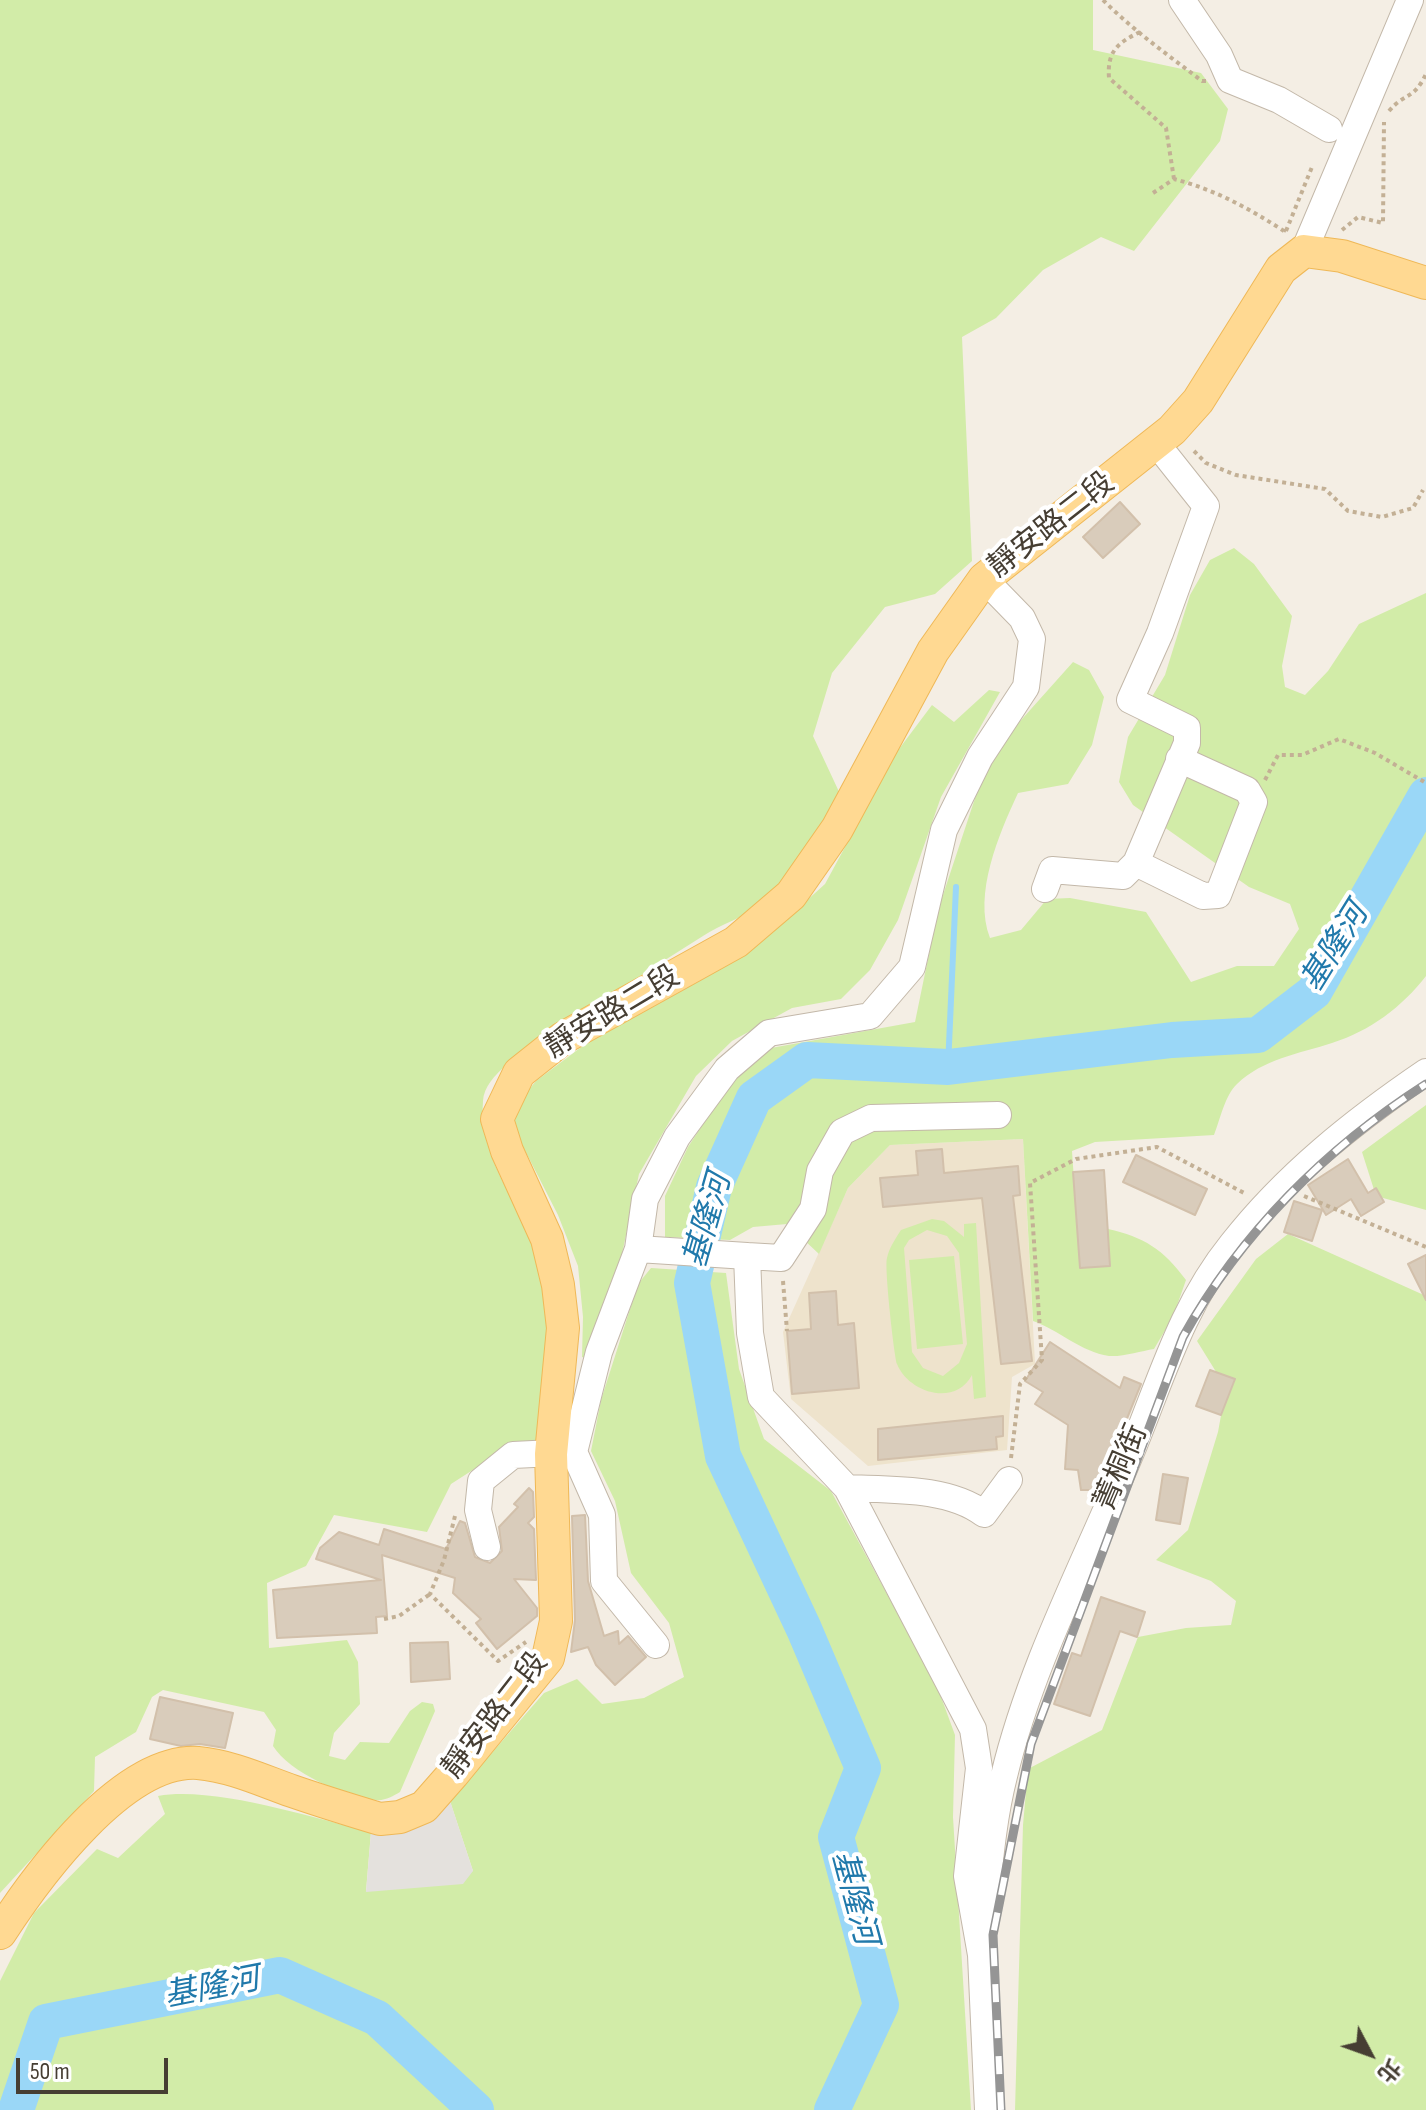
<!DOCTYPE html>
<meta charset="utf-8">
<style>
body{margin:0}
#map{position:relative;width:1426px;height:2110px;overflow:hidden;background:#f4eee4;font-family:"Sofia Sans Condensed","Noto Sans TC",sans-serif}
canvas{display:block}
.north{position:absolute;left:1330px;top:2014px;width:80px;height:80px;-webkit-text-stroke:6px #fff;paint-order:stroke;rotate:131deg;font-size:22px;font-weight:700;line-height:32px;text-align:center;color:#463e33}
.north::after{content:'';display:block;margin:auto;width:28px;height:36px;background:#463e33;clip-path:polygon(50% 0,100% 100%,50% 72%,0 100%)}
.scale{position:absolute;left:16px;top:2058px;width:152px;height:36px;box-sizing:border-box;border:4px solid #463e33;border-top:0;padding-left:10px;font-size:24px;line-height:28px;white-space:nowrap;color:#463e33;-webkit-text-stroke:6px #fff;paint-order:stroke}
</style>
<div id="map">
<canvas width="1426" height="2110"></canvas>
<div class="north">北</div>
<div class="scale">50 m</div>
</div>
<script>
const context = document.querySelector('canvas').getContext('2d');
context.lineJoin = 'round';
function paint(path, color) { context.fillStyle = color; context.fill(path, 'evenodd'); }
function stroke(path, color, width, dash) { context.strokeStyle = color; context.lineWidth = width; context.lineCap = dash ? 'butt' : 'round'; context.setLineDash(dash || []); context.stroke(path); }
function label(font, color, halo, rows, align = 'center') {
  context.font = font + ' "Sofia Sans Condensed","Noto Sans TC",sans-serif'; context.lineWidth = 8; context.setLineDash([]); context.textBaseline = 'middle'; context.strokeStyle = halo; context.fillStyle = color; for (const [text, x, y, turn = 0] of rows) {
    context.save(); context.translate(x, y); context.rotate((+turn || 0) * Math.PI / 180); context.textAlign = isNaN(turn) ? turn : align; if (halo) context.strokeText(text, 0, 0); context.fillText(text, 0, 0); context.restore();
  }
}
const education = new Path2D(`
 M1023,1139L1035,1364L1012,1377L1007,1450L868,1466L791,1399L783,1332L848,1188L890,1145Z`);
const green = new Path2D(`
 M0,0H1093V50L1201,73L1228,109L1220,141L1134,251L1101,237L1043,270L996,318L962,337L972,561L935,594L885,607L832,673L813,736L841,796C818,832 795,877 762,904C745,917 721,924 703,936C650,969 598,1004 545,1038C524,1052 485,1074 483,1101C478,1167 532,1215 546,1276C558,1328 546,1388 542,1440L507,1448L451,1484L427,1532L334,1515L306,1566L267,1583L269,1648L347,1640L358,1662L360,1704L334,1733L329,1756L345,1760L360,1742L389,1743L410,1711L422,1702L433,1704L435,1711L400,1792C393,1796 385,1801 376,1800C346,1798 289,1772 273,1746L276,1730L264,1712L163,1690L152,1697L136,1732L95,1757L94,1791L0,1893Z
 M1234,548L1254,564L1292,616L1282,666L1285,687L1305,695L1328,671L1359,624L1426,593V976C1402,1007 1370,1031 1332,1043C1298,1054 1263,1059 1237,1084C1225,1095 1220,1120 1214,1135L1095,1142L1072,1151L1080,1268L1110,1266L1108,1229C1144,1237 1163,1249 1186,1280L1173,1317L1154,1349C1141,1351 1123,1357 1109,1356C1081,1352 1059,1330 1033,1321L1023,1139L890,1145L848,1188L819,1254L787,1224L753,1227L730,1240L665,1237V1196L688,1147L731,1081L771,1048L915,1022L938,910L989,756L1073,662L1089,670L1104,697L1092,745L1068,784L1018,793C999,834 973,894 990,938L1021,930L1047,899L1070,898L1146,912L1191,982L1237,966H1274L1299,929L1290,904L1249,887L1133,805L1119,782L1128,737L1165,675L1190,595L1210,560Z
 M989,690L1000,692L941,797L898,920L870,970L841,999L792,1008L732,1041L696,1076L639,1174L622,1254L585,1358L582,1357L583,1317L578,1266L558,1215L513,1127L521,1099L536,1081L584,1045L712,974L782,923L825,884L896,753L932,705L954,722Z
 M1426,1105V1210L1376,1196L1362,1152Z
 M932,1219L944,1221L964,1237V1224L976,1223L986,1397L974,1399L972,1375C955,1407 909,1393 897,1364C894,1355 884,1265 887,1258C889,1248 896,1238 901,1230ZM927,1230L947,1236L959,1253L967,1344L959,1363L943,1376L923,1368L912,1352L904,1248L909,1240Z
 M1288,1234L1426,1296V2110H1015L1023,1825L1028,1769L1102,1730L1138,1637L1186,1628L1231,1625L1236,1601L1211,1581L1156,1560L1188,1530L1218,1432L1226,1388L1197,1341L1256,1259Z
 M954,1256L963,1344L917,1349L909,1260Z
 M651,1268L726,1273L739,1369L764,1439L831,1491L937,1686L955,1735L953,1817L971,2110H0V1981L34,1913L97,1849L118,1858L165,1814L158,1796C215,1786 312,1818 371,1832L366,1891L473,1871L450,1801L544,1693L577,1679L602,1704L644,1698L684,1677L669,1623L631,1573L615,1501L591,1451L601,1400L638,1284Z`);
const parking = new Path2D(`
 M450,1801L473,1871L463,1884L366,1892L371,1832H407L429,1822Z`);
const stream = new Path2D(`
 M948,1067L956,887`);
const river = new Path2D(`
 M16,2110L46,2022L280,1975L377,2018L476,2110
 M832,2110L881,2005L836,1837L863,1768L804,1629L723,1456L692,1283L714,1187L754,1098L807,1060L948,1067L1172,1040L1258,1035L1314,992L1426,795`);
const building = new Path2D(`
 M1120,502L1140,524L1103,558L1083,537Z
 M942,1149L944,1173L1018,1166L1020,1195L1013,1196L1032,1361L1001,1364L982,1198L883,1207L880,1178L918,1175L916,1151Z
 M1136,1155L1207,1189L1195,1215L1123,1182Z
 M1348,1159L1368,1193L1376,1188L1384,1202L1361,1216L1351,1199L1326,1215L1308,1185Z
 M1104,1170L1110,1266L1080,1268L1073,1172Z
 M1294,1201L1322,1210L1312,1241L1284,1232Z
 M1426,1255V1300L1408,1264Z
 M836,1291L838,1325L854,1323L859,1388L792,1394L787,1331L811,1329L809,1293Z
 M1050,1342L1120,1388L1124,1377L1141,1384L1098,1490H1081L1078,1470L1065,1469L1068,1425L1035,1404L1043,1392L1025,1381Z
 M1210,1370L1235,1379L1221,1415L1196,1406Z
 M1003,1416V1436L996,1437L997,1449L878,1460V1429Z
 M1163,1474L1188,1478L1180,1524L1156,1520Z
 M529,1488L533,1492L534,1517L528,1523L534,1529L536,1580L514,1579L537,1608V1616L497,1649L476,1623L481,1619L453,1593L455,1578L382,1555L387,1616L376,1617L377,1633L277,1638L273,1590L381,1580L316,1559L320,1548L339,1532L379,1545L384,1529L446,1549L460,1521L465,1523L475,1557L490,1563L502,1551L499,1527L518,1507L514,1504Z
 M585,1515L588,1581L604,1636L618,1631L619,1644L628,1636L646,1657L615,1685L596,1665L588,1647L571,1652L575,1620L572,1516Z
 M1101,1597L1145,1612L1137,1637L1120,1631L1090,1716L1054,1704L1072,1653L1081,1656Z
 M448,1642L450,1679L411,1682L410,1643Z
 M160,1697L233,1713L225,1748L200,1744L181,1746L150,1739Z`);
const path = new Path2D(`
 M1103,0C1134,31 1168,55 1202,81H1208
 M1140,32C1117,43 1107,52 1109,78L1166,128L1174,179
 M1389,111C1405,92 1413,101 1426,74
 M1153,193L1174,179C1216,190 1248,208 1284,231L1282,233
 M1342,230L1358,217L1383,223L1384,122
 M1286,231L1312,167
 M1194,451L1206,463L1236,475L1325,489L1348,511L1382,517L1413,508L1423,490
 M1265,780L1278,755H1302L1339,739L1375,753L1426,783
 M1304,1196L1426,1247
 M783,1281L787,1331
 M1011,1458L1020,1384L1042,1360L1030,1183L1076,1159L1157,1147L1246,1194
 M455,1516L444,1560L430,1594L498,1661L526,1642
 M384,1619L399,1616L430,1594`);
const minor = new Path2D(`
 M1182,0L1219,55L1230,80L1279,100L1329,129
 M1304,251L1410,0
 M1136,863L1203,896L1218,895L1254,802L1247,790L1179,759
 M1045,889L1052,870L1123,876L1136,863L1187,743V728L1130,700L1160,633L1206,506L1156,443
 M638,1249L747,1256L750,1333L761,1397L847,1488L973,1729L979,1768L967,1876L981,1955L988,2110
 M747,1256L781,1258L813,1209L820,1171L842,1132L871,1118L998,1115
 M574,1452L599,1352L638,1249L645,1199L677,1137L727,1069L769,1033L870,1016L912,967L944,830L980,757L1026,687L1032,639L1022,618L984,579
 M847,1488C890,1490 949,1487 984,1514L1009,1480
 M487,1547L478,1510L481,1481L513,1455L574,1452L602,1515L604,1581L656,1645
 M984,1920C989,1872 992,1823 1004,1776C1031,1663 1088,1557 1132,1450C1162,1377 1182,1306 1232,1244C1286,1175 1354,1121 1426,1072`);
const major = new Path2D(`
 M0,1933C37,1876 123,1758 198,1763C231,1766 261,1780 292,1791C321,1801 350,1810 380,1819L400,1817L424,1807L453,1774L548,1658L556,1621L551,1454L563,1328L558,1285L547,1239L507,1151L497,1119L519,1073L563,1038L736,942L791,895L837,829L933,651L984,579L1172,430L1198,401L1281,269L1304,251L1342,256L1426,283`);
const rail = new Path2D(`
 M1001,2110L993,1935L1031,1744L1183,1337C1241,1233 1326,1148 1426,1084`);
const streetNames = [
 ["靜安路二段",1052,526,-38],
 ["靜安路二段",613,1013,-31],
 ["菁桐街",1122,1468,-67],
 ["靜安路二段",496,1716,-52]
];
const waterNames = [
 ["基隆河",1336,948,-58],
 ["基隆河",709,1221,-74],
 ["基隆河",853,1898,75],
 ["基隆河",212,1989,-11]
];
paint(education, '#eee3cc');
paint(green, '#d2eca8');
paint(parking, '#e4e1dd');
stroke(stream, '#9ad7f7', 6);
stroke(river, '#9ad7f7', 36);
paint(building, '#d9ccbb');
stroke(building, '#d2c0ab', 2);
stroke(minor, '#c3b8a9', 28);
stroke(major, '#efb857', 34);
stroke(path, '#c3b095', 4, [4, 4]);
stroke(minor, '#fff', 26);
stroke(major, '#ffd992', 32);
stroke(rail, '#959595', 9);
stroke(rail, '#fff', 6, [18]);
label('30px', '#463e33', '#fff', streetNames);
label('italic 32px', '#2079ab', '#fff', waterNames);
</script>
